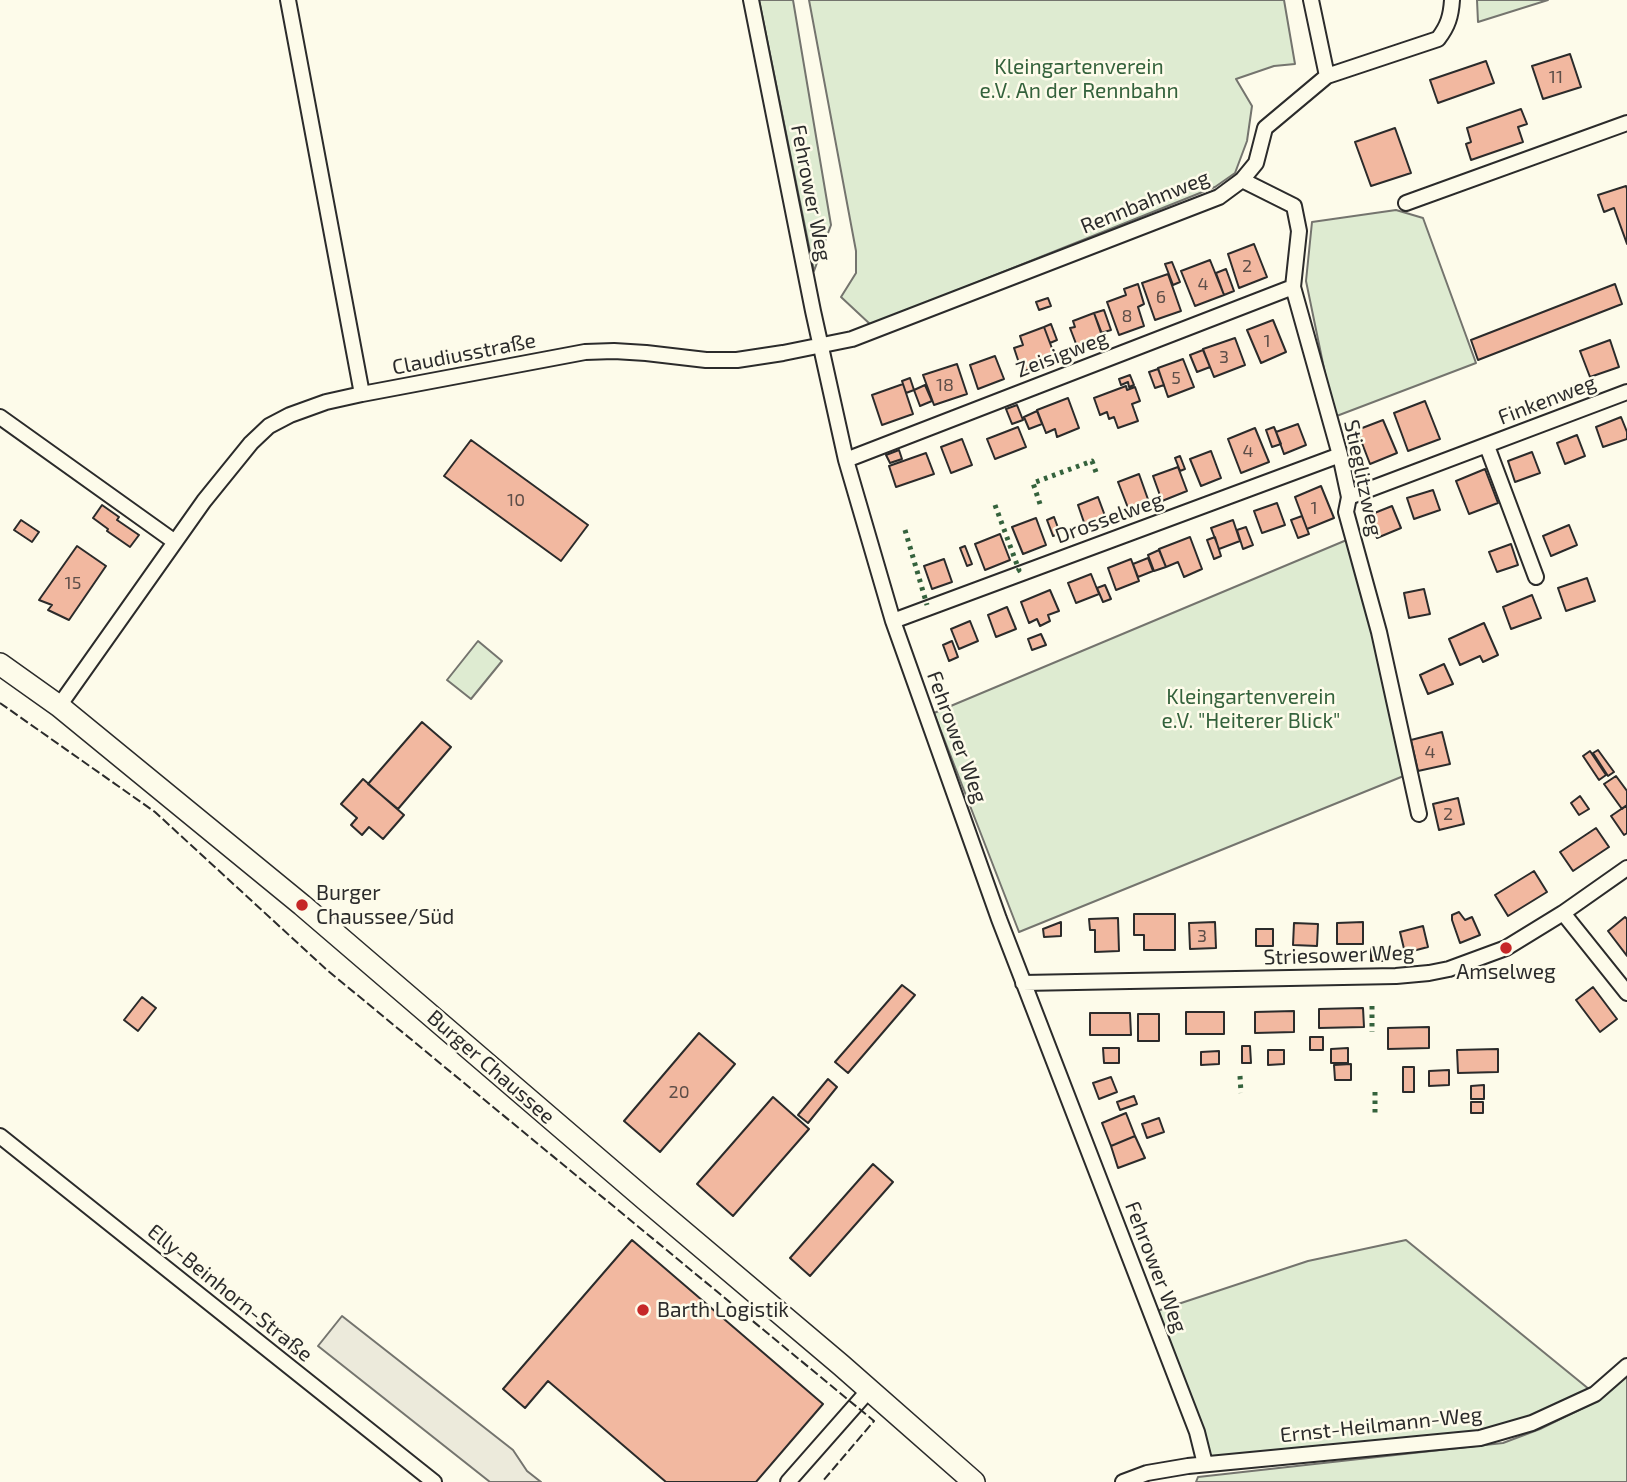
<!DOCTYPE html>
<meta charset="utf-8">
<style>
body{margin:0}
canvas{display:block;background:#fdfbea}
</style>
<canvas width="1627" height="1482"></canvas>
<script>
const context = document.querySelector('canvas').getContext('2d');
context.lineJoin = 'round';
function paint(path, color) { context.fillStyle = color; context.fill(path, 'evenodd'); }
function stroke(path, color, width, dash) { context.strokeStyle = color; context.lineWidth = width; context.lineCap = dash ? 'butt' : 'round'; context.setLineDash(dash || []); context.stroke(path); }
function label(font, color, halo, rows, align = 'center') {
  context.font = font + ' "Exo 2",sans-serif'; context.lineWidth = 5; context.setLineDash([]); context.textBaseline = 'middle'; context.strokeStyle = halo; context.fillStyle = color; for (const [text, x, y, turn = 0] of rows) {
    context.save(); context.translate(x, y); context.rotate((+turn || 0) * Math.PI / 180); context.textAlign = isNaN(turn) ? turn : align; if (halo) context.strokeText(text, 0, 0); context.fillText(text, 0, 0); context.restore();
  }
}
const green = new Path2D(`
 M759,0H793L831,225L814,271Z
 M809,0H1284L1295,64L1274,66L1236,79L1252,106L1247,141L1235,173L1215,187L871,325L841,297L856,273V251Z
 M1477,0H1548L1478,22Z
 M1396,210L1423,218L1476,363L1334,417L1306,281L1312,222Z
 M1349,539L1411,773L1019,932L934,713Z
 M478,641L502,661L471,699L447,680Z
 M1406,1240L1595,1394L1480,1438L1205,1464L1152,1314L1160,1310L1308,1261Z
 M1627,1375V1482H1196L1198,1477L1503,1443L1540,1429L1595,1402Z`);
const parking = new Path2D(`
 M342,1316L513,1450L527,1471L541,1482H490L318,1346Z`);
const building = new Path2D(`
 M1570,54L1581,87L1543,99L1532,66Z
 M1486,61L1494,83L1438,103L1430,80Z
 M1521,109L1527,124L1518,127L1523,142L1471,160L1466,144L1471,142L1467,128Z
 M1395,128L1411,173L1371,186L1355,142Z
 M1626,186L1627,189V244L1614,208L1604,212L1598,195Z
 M1254,244L1267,277L1239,288L1228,254Z
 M1210,260L1224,295L1195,306L1181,271Z
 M1172,262L1180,282L1173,285L1165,264Z
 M1226,269L1234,291L1224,295L1216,273Z
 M1168,274L1181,311L1155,320L1142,283Z
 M1138,284L1144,304L1138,307L1144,326L1119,335L1107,302L1126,295L1124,289Z
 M1615,284L1622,304L1478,360L1471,340Z
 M1048,298L1051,306L1039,310L1036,302Z
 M1104,310L1111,330L1101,333L1094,313Z
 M1094,313L1104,339L1078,349L1070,328L1075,327L1073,321Z
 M1273,320L1286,352L1261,363L1247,330Z
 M1051,324L1057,340L1050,343L1044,327Z
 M1044,327L1056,359L1022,372L1014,348L1023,345L1020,336Z
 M1235,338L1245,365L1214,377L1203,349Z
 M1610,340L1619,367L1590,377L1580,351Z
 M1203,350L1210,367L1197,372L1190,355Z
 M995,356L1004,379L978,389L970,365Z
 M1183,359L1194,387L1168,397L1158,368Z
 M957,364L967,394L934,405L923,375Z
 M1158,369L1164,385L1155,388L1149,372Z
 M1130,375L1134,385L1129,387L1128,382L1121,385L1119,379Z
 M910,378L914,390L906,393L902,381Z
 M903,384L913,414L882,425L872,395Z
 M925,385L932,401L920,406L914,390Z
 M1126,386L1127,390L1135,387L1140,401L1132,404L1138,421L1118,428L1114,417L1109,419L1107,412L1100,415L1094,398Z
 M1068,398L1079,428L1057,437L1055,429L1046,433L1037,410Z
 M1425,401L1440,439L1408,451L1394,413Z
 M1017,405L1023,420L1012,424L1006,409Z
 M1037,411L1042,424L1029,429L1024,417Z
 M1621,417L1627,432V439L1603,447L1596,427Z
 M1383,420L1397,453L1370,464L1357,430Z
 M1298,424L1306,445L1284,454L1276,432Z
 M1018,427L1026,447L995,459L987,439Z
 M1274,427L1281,444L1272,447L1266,430Z
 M1255,428L1269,462L1241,473L1228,439Z
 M1577,435L1585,456L1565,464L1557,443Z
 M962,439L972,465L951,473L941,447Z
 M471,440L588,525L561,561L444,476Z
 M899,450L902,459L890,463L886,455Z
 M1211,451L1221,478L1201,486L1190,459Z
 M1532,452L1540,473L1515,482L1508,461Z
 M926,453L934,474L896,487L889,466Z
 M1180,456L1185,469L1180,471L1175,458Z
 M1178,467L1187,491L1162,501L1153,476Z
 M1485,469L1498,503L1469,514L1456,481Z
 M1139,474L1150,505L1130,513L1118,482Z
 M1321,486L1334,518L1307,529L1295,497Z
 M1433,490L1440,510L1414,519L1407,498Z
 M1098,497L1108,524L1087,531L1078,505Z
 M1277,503L1285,525L1262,533L1254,511Z
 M102,505L119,517L117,520L139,535L130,547L107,531L108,529L93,518Z
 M1392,506L1401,528L1377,538L1367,516Z
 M1302,516L1309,534L1298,538L1291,520Z
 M1054,517L1060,533L1053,536L1047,520Z
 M1036,518L1046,545L1023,554L1012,527Z
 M21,520L39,532L32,542L14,530Z
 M1233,520L1240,541L1219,549L1211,528Z
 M1569,525L1577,545L1551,556L1543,536Z
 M1246,527L1253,545L1243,549L1237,530Z
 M1000,534L1010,560L985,570L975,544Z
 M1190,537L1202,569L1184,577L1178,562L1166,567L1159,549Z
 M1215,537L1221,556L1214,559L1207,540Z
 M1511,544L1518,565L1497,572L1489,552Z
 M77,546L106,566L69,620L48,610L52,605L39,600Z
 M965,546L972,564L967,566L960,548Z
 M1159,550L1166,567L1154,571L1148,555Z
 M1148,558L1153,571L1138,577L1133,564Z
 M944,559L952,582L932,589L924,566Z
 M1131,559L1139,581L1116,590L1108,568Z
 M1091,574L1099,594L1076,603L1068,583Z
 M1587,578L1595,601L1566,611L1558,588Z
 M1105,585L1111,599L1103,602L1097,588Z
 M1424,589L1430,614L1409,618L1404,593Z
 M1050,590L1059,611L1048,615L1050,621L1040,626L1037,619L1029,623L1021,602Z
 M1532,595L1541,618L1511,629L1503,607Z
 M1007,607L1016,629L996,637L988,615Z
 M970,621L978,641L959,649L951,629Z
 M1484,623L1498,655L1483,662L1480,656L1460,665L1449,639Z
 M1041,634L1046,645L1032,650L1028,639Z
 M952,641L958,657L949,661L943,645Z
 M1444,664L1453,684L1428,694L1420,675Z
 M422,722L451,747L398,809L368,784Z
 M1442,732L1450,764L1418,771L1411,740Z
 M1598,750L1614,772L1608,776L1593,753Z
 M1590,751L1606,775L1599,780L1583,756Z
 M1616,776L1627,791V805L1622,809L1604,784Z
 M363,779L404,815L383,839L369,827L362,835L351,825L357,818L341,804Z
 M1580,796L1589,809L1579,815L1571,803Z
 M1458,798L1464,824L1439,830L1433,804Z
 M1627,805V833L1624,835L1611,816Z
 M1596,828L1609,847L1573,871L1560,852Z
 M1534,871L1547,892L1508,916L1495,895Z
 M1459,912L1465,920L1472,917L1480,935L1460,943L1452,920V915Z
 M1134,914H1175V950H1144V935H1134Z
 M1625,917L1627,919V956L1608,931Z
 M1118,918L1119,951L1095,952V930H1090L1089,919Z
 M1061,922V936L1044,937L1043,929Z
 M1215,922L1216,948L1190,949L1189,923Z
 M1363,922V944H1337V923Z
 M1294,923L1318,924L1317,946L1293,945Z
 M1423,926L1428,947L1405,953L1400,932Z
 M1256,929H1273V946H1256Z
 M1371,948H1388V961H1371Z
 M902,985L915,995L848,1073L835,1062Z
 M1593,987L1617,1019L1600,1032L1576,1000Z
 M142,997L156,1008L138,1031L124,1020Z
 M1363,1008L1364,1027L1319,1028V1009Z
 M1294,1011V1032L1255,1033V1012Z
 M1186,1012H1224V1034H1186Z
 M1090,1013H1130L1131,1035H1090Z
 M1138,1014H1159V1041H1138Z
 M1429,1027V1048L1388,1049V1028Z
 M699,1033L735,1064L660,1152L624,1121Z
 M1310,1037H1323V1050H1310Z
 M1242,1046H1250L1251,1063H1242Z
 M1103,1048H1119V1063H1104Z
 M1348,1048V1063H1331V1049Z
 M1498,1049V1072L1458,1073L1457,1050Z
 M1268,1050H1284V1064L1268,1065Z
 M1219,1051V1064L1201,1065V1052Z
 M1351,1064V1080H1335L1334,1065Z
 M1403,1067H1414V1092H1403Z
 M1449,1070V1085L1429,1086V1071Z
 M1111,1077L1117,1092L1099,1099L1093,1083Z
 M828,1079L837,1087L808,1123L798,1115Z
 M1484,1085V1099H1471V1086Z
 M1134,1096L1137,1104L1120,1110L1117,1102Z
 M773,1097L809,1129L733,1216L697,1184Z
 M1471,1102H1483V1113H1471Z
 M1126,1113L1135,1136L1111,1146L1102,1123Z
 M1159,1118L1164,1132L1147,1138L1142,1124Z
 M1135,1136L1145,1158L1118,1168L1111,1146Z
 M873,1164L893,1182L810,1276L790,1258Z
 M632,1240L823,1404L756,1482H666L548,1381L525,1408L503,1389Z`);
const minor = new Path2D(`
 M288,0L362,394
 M751,0L813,311L846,460L893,621L999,919L1197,1432L1205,1464
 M1311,0L1327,76
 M1242,180L1294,206L1299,231L1293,287L1340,455L1349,497L1346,512L1379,632L1419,814
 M1406,203L1627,123
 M0,417L175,542
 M1487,446L1536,577
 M846,460L1293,287
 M1349,497L1627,392
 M893,621L1340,455
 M59,706L204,501L251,443L269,426L290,415L326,402L362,394L585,352L614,351L646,353L706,360H737L783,353L852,339L1219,197L1242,180L1256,163L1265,128L1327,76L1438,39C1448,26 1451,16 1452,0
 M1563,913L1627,993
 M1023,983L1396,976L1429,973L1449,969L1506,948L1563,913L1627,868
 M0,1136L434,1482
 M788,1482L869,1390
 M1123,1482L1147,1473L1188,1466L1480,1438L1532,1423L1595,1394L1627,1366`);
const secondary = new Path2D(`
 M0,664L59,706L302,905L647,1201L841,1365L974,1482`);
const hedge = new Path2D(`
 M1040,504L1033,483L1092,461L1097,475
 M995,505L1019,570L1015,572
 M905,530L927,605
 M1372,1006V1032
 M1240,1076L1241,1093
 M1375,1092V1115`);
const fence = new Path2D(`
 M0,703L155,812L327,970L874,1421L822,1482`);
const markers = [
 [302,905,7,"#c62828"],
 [1506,948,7,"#c62828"],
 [643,1310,7,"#c62828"]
];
const numberNames = [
 ["11",1556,77],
 ["2",1247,266],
 ["4",1203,284],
 ["6",1161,297],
 ["8",1127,316],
 ["1",1267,341],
 ["3",1224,357],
 ["5",1176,378],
 ["18",945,385],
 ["4",1248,451],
 ["10",516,500],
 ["1",1314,508],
 ["15",73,583],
 ["4",1430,752],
 ["2",1448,814],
 ["3",1202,936],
 ["20",679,1092]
];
const parkNames = [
 ["Kleingartenverein",1079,67],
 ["e.V. An der Rennbahn",1079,91],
 ["Kleingartenverein",1251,697],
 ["e.V. \"Heiterer Blick\"",1251,721]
];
const streetNames = [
 ["Fehrower Weg",811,193,79],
 ["Rennbahnweg",1145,202,-22],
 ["Claudiusstraße",464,354,-11],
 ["Zeisigweg",1062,354,-21],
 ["Finkenweg",1547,400,-21],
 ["Stieglitzweg",1363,478,78],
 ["Drosselweg",1109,518,-20],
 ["Fehrower Weg",957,737,70],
 ["Striesower Weg",1339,955,-2],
 ["Burger Chaussee",491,1067,41],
 ["Fehrower Weg",1156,1267,69],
 ["Elly-Beinhorn-Straße",230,1293,39],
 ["Ernst-Heilmann-Weg",1381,1425,-6]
];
const poiNames = [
 ["Burger",316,893],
 ["Chaussee/Süd",316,917],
 ["Amselweg",1506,972,"center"],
 ["Barth Logistik",657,1310]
];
paint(green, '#deebd1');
stroke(green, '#74746e', 2);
paint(parking, '#eceadb');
stroke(parking, '#74746e', 2);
paint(building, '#f2b8a0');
stroke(building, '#2b2b2b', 2);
stroke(minor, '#2b2b2b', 18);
stroke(secondary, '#2b2b2b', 24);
stroke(minor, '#fdfbea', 14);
stroke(secondary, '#fdfbea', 21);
stroke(hedge, '#34623c', 5, [3.5, 5]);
stroke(fence, '#2b2b2b', 2, [9, 3.5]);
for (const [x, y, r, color] of markers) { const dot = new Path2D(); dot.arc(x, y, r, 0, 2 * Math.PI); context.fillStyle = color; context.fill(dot); stroke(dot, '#fdfbea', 2.5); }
label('18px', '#5d4e48', null, numberNames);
label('21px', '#34623c', '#fdfbea', parkNames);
label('21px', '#2b2b2b', '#fdfbea', streetNames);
label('21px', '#2b2b2b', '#fdfbea', poiNames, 'left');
</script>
